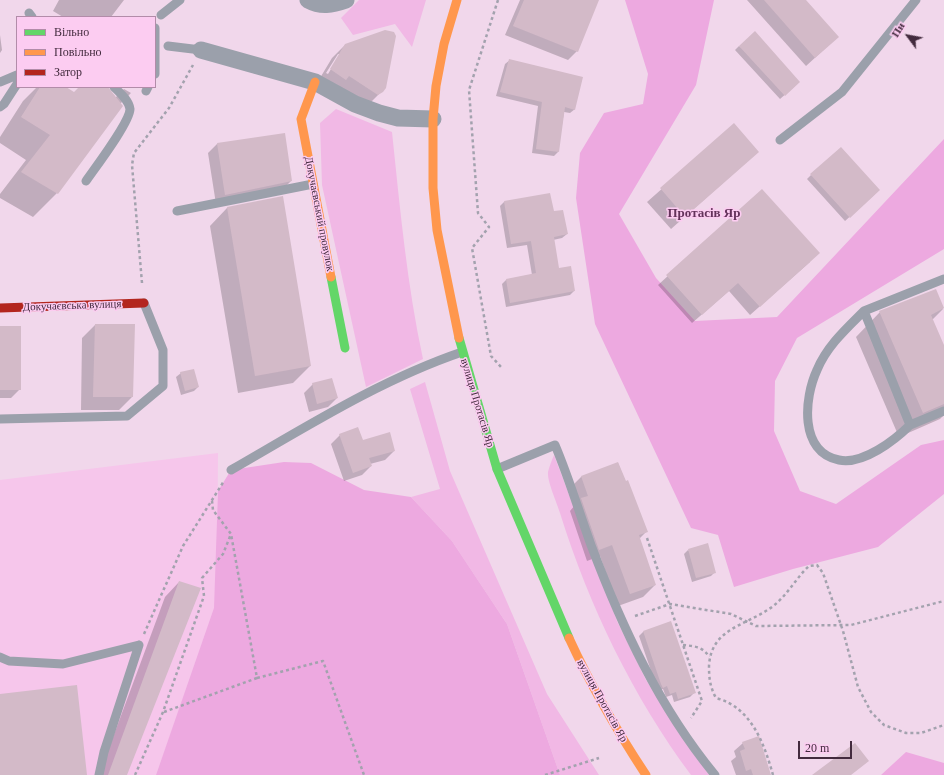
<!DOCTYPE html>
<meta charset="utf-8">
<style>
body{margin:0}
#map{position:relative;width:944px;height:775px;overflow:hidden;background:#f1d7eb;font-family:"Times New Roman",serif}
canvas{display:block}
.legend{position:absolute;left:16px;top:16px;width:140px;height:72px;box-sizing:border-box;background:#fcccf1;border:1px solid #b28ca9;margin:0;padding:5px 7px;list-style:none;font-size:12px;color:#432b3e}
.legend li{display:flex;align-items:center;gap:8px;height:20px}
.legend b{width:20px;border:1px solid #b28ca9}
.north{position:absolute;left:888px;top:16px;width:40px;height:40px;-webkit-text-stroke:3px #fcccf1;paint-order:stroke;rotate:302deg;font-size:11px;font-weight:700;line-height:16px;text-align:center;color:#432b3e}
.north::after{content:'';display:block;margin:auto;width:14px;height:18px;background:#432b3e;clip-path:polygon(50% 0,100% 100%,50% 72%,0 100%)}
.scale{position:absolute;left:798px;top:741px;width:54px;height:18px;box-sizing:border-box;border:2px solid #432b3e;border-top:0;padding-left:5px;font-size:12px;line-height:14px;white-space:nowrap;color:#432b3e;-webkit-text-stroke:3px #fcccf1;paint-order:stroke}
</style>
<div id="map">
<canvas width="944" height="775"></canvas>
<ul class="legend">
<li><b style="height:5px;background:#63d668"></b>Вільно</li>
<li><b style="height:5px;background:#ff974d"></b>Повільно</li>
<li><b style="height:5px;background:#b3261e"></b>Затор</li>
</ul>
<div class="north">Пн</div>
<div class="scale">20 m</div>
</div>
<script>
const context = document.querySelector('canvas').getContext('2d');
context.lineJoin = 'round';
function paint(path, color) { context.fillStyle = color; context.fill(path, 'evenodd'); }
function stroke(path, color, width, dash) { context.strokeStyle = color; context.lineWidth = width; context.lineCap = dash ? 'butt' : 'round'; context.setLineDash(dash || []); context.stroke(path); }
function label(font, color, halo, rows, align = 'center') {
  context.font = font + ' "Times New Roman",serif'; context.lineWidth = 3; context.setLineDash([]); context.textBaseline = 'middle'; context.strokeStyle = halo; context.fillStyle = color; for (const [text, x, y, turn = 0] of rows) {
    context.save(); context.translate(x, y); context.rotate((+turn || 0) * Math.PI / 180); context.textAlign = isNaN(turn) ? turn : align; if (halo) context.strokeText(text, 0, 0); context.fillText(text, 0, 0); context.restore();
  }
}
const built = new Path2D(`
 M218,453L217,606L156,775H0V480Z`);
const green = new Path2D(`
 M359,0H426L412,47L395,24L353,35L341,18Z
 M336,109L392,132C400,208 407,285 423,359L366,387L322,185L320,123Z
 M425,382L450,471L547,694L599,775H560L507,624L452,541L411,497L440,489L410,389Z
 M554,455L617,621L646,680L709,775H691C633,697 589,606 560,513C557,503 547,481 548,472C549,467 552,460 554,455Z`);
const forest = new Path2D(`
 M625,0H714L696,85L619,214L656,278L695,321L777,317L944,139V249L797,338L775,381L774,431L800,491L836,504L921,445L944,440V494L878,547L793,569L734,587L718,535L691,528L595,324L576,198L580,153L604,113L643,104L648,74Z
 M284,462L311,463L364,490L411,497L452,541L507,624L560,775H156L214,608L218,491L231,470Z
 M906,752L944,763V775H881Z`);
const shadow = new Path2D(`
 M59,0H124L111,17H63L53,11Z
 M520,0H598L577,51L568,60L505,35Z
 M747,0H805L829,45L806,66Z
 M0,35L2,50L0,53Z
 M345,45L382,91L368,105L317,83L332,58ZM338,54H340L328,74L326,73Z
 M739,46L795,86L780,99L735,50Z
 M510,60L575,109L570,113L564,112L558,152L554,156L532,153L538,106L496,96L505,64Z
 M37,87H64L74,93L80,87H108L107,89L115,98L124,89L131,93L120,104L57,193L33,217L0,198V194L26,160L0,143V137L23,101Z
 M734,125L758,152L671,229L647,202Z
 M284,134L291,181L282,190L216,204L208,153L217,144Z
 M811,175L875,194L845,221L807,179Z
 M762,190L810,262L750,315L729,291L692,323L658,285Z
 M282,197L310,366L293,383L238,393L210,226L227,208Z
 M504,202L553,213L567,234L562,238L553,240L558,269L574,291L570,295L506,307L502,284L506,280L532,275L527,245L507,248L500,206Z
 M935,290L943,309L932,320L944,347V415L940,419L899,437L856,337L880,312Z
 M95,325L132,397L119,410H81L82,338Z
 M0,327L20,389L11,398H0Z
 M181,373L198,387L194,391L181,395L176,377Z
 M313,384L337,398L328,407L309,412L304,393Z
 M340,435L362,441L394,451L385,460L370,464L371,466L362,475L344,481L331,444Z
 M618,463L646,532L639,539L655,585L643,597L618,606L600,556L587,561L570,511L575,505L569,489L581,477Z
 M688,550L715,572L711,576L692,582L684,554Z
 M179,582L126,775H99L165,597Z
 M670,622L694,693L690,697L674,702L672,695L666,697L663,689L658,691L639,636L643,632Z
 M743,743L769,775H736L731,761L736,757L734,751Z`);
const building = new Path2D(`
 M524,0H599L578,52L513,26Z
 M764,0H806L839,37L815,58Z
 M385,30L394,32L396,36L386,88L383,92L378,95L349,76L346,80L330,69L345,44Z
 M755,31L800,82L785,96L739,46Z
 M509,59L583,77L575,110L565,107L559,152L536,149L542,102L500,92Z
 M40,87H66L74,92L79,87H108L123,106L58,194L21,172L50,135L21,117Z
 M734,123L759,152L685,217L660,188Z
 M285,133L292,181L225,195L217,143Z
 M841,147L880,190L850,218L810,174Z
 M762,189L820,253L760,307L738,283L702,315L666,275Z
 M550,193L554,211L563,210L568,234L554,237L559,268L571,266L575,291L510,303L506,279L536,273L531,241L511,244L504,201Z
 M283,196L311,366L255,376L227,207Z
 M936,289L944,308L931,315L944,345V404L923,413L879,311Z
 M95,324H135L133,397H93Z
 M0,326H21V390H0Z
 M194,369L199,387L185,391L180,372Z
 M332,378L338,398L317,404L312,383Z
 M358,427L363,440L390,432L395,451L369,458L372,466L353,473L339,434Z
 M618,462L626,481L628,480L648,532L639,535L656,585L630,594L612,545L599,550L581,498L588,496L581,476Z
 M708,543L716,573L696,578L688,549Z
 M179,581L201,588L127,775H108Z
 M671,621L696,693L678,699L676,692L670,694L667,686L663,688L661,684L643,631Z
 M77,685L87,775H0V694Z
 M759,736L771,775H753L751,769L746,771L740,751L745,749L742,742Z
 M855,743L869,761L851,775H812Z`);
const path = new Path2D(`
 M498,0L469,90L478,213L489,227L472,248L491,356L502,368
 M142,283L132,165L134,153L169,108L193,65
 M647,538L702,701L691,718
 M635,616L670,604L731,614L756,626L851,625L944,601
 M144,634L183,546L224,481
 M683,645C694,646 704,647 709,657
 M257,678L323,661L364,775
 M164,712L257,678L231,534
 M135,775L163,712L204,596L202,578L223,554L231,534L213,510L212,501
 M545,775L599,758
 M773,775C764,743 751,707 716,698C710,687 709,678 709,666C711,629 744,626 769,609C786,598 795,579 809,566L817,565L823,573L843,631L858,687L871,712L884,725L906,733H921L944,725`);
const lane = new Path2D(`
 M29,13L32,17
 M161,15L180,0
 M155,28V74
 M168,46L201,50
 M0,82L17,75
 M146,91L148,87
 M0,107L4,104L17,84
 M780,140L842,92L916,0
 M86,181C95,168 130,122 130,109C129,100 120,93 114,87
 M177,211L313,184
 M944,279L864,311L910,425L944,411
 M864,311C846,329 827,346 817,370C804,398 799,452 839,460C863,465 895,440 910,425
 M0,419L127,416L163,386V350L144,303
 M497,469L555,445C569,478 579,512 591,545C622,627 659,707 715,775
 M231,470C306,427 380,380 462,352
 M0,657L9,661L63,664L139,645
 M99,775L104,752L139,645`);
const street = new Path2D(`
 M308,0C321,7 332,5 346,0
 M201,50L315,82L355,104L379,113L398,118L433,119`);
const fast = new Path2D(`
 M331,277L345,348
 M459,338L497,469L569,638`);
const slow = new Path2D(`
 M457,0L444,44L436,86L433,119V188L437,230L459,338
 M315,82L301,119L331,277
 M569,638C591,686 617,731 646,775`);
const jam = new Path2D(`
 M0,308L144,303`);
const streetNames = [
 ["Докучаєвський провулок",319,214,79],
 ["Докучаєвська вулиця",72,306,-2],
 ["вулиця Протасів Яр",477,403,73],
 ["вулиця Протасів Яр",602,701,61]
];
const quarterNames = [
 ["Протасів Яр",704,214]
];
paint(built, '#f6c6eb');
paint(green, '#f1b8e5');
paint(forest, '#eda9e0');
paint(shadow, '#0003');
paint(building, '#d3bac8');
stroke(path, '#a3a2ae', 2.5, [3, 3]);
stroke(lane, '#9ba0ab', 9);
stroke(street, '#9ba0ab', 17);
stroke(fast, '#63d668', 9);
stroke(slow, '#ff974d', 9);
stroke(jam, '#b3261e', 9);
label('11px', '#432b3e', '#fcccf1', streetNames);
label('bold 13px', '#64325b', '#fcccf1', quarterNames);
</script>
